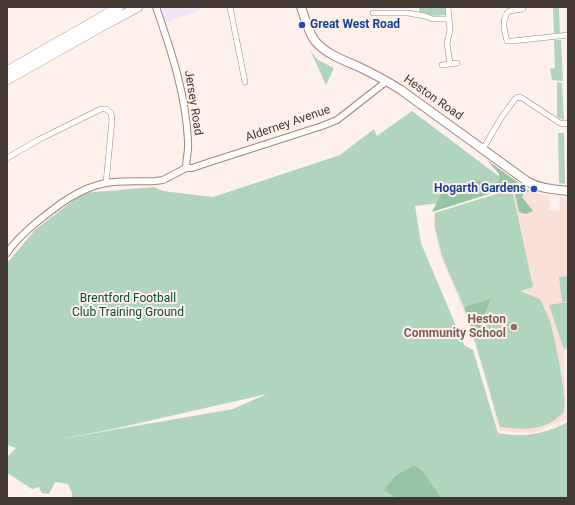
<!DOCTYPE html>
<style>
body{margin:0}
#map{position:relative;width:575px;height:505px;overflow:hidden;background:#fef1eb;font-family:Roboto,sans-serif}
canvas{display:block}
.frame{position:absolute;inset:0;border:8px solid #443832;pointer-events:none}
</style>
<div id="map">
<canvas width="575" height="505"></canvas>
<div class="frame"></div>
</div>
<script>
const context = document.querySelector('canvas').getContext('2d');
context.lineJoin = 'round';
function paint(path, color) { context.fillStyle = color; context.fill(path, 'evenodd'); }
function stroke(path, color, width, dash) { context.strokeStyle = color; context.lineWidth = width; context.lineCap = dash ? 'butt' : 'round'; context.setLineDash(dash || []); context.stroke(path); }
function label(font, color, halo, rows, align = 'center') {
  context.font = font + ' Roboto,sans-serif'; context.lineWidth = 4; context.setLineDash([]); context.textBaseline = 'middle'; context.strokeStyle = halo; context.fillStyle = color; for (const [text, x, y, turn = 0] of rows) {
    context.save(); context.translate(x, y); context.rotate((+turn || 0) * Math.PI / 180); context.textAlign = isNaN(turn) ? turn : align; if (halo) context.strokeText(text, 0, 0); context.fillText(text, 0, 0); context.restore();
  }
}
const commercial = new Path2D(`
 M159,7H207L165,23Z`);
const built = new Path2D(`
 M518,188L550,197L549,210L559,211L560,197L568,198V349L564,351L566,419L534,433L499,431L478,345L440,255L434,226V213Z`);
const green = new Path2D(`
 M419,7H445L446,15L434,16L420,12H419Z
 M553,7H559L560,33H554Z
 M554,40H561L563,81L552,80L550,69L555,68Z
 M310,50L318,60L334,68L326,85Z
 M557,82L562,83L564,120L557,117Z
 M412,111L508,183L440,203L415,206L421,243L464,345L473,350L498,433C525,438 544,434 568,422V498H442L423,472L384,490L395,498H72V493L68,484L55,482L49,494L42,493L39,487L32,489L7,473V457L16,448L7,445V263L35,230L83,193L154,187L163,191L213,197L340,155L374,129L377,136ZM267,394L233,409L55,440L113,429Z
 M558,133H564L565,184L559,183Z
 M512,189L533,287L520,291L540,299C543,306 547,313 550,321C554,334 568,400 564,411C563,413 560,416 558,417C542,432 519,429 500,427L475,342L491,300L464,307L442,256L435,227V213Z
 M568,276V301L562,302L559,277Z
 M568,302V347L564,349L549,305Z`);
const forest = new Path2D(`
 M487,160L530,191L524,193L522,197L533,211L526,214L519,212L514,190L511,187L432,212L443,190L467,182L481,181L492,184L500,181L499,174Z
 M491,299L475,342L464,307Z
 M414,465L423,472L442,498H395L384,490L395,476Z`);
const minor = new Path2D(`
 M230,7L245,82
 M448,7L450,30L447,43L450,64
 M523,9L509,11C501,19 504,30 507,41H512L568,35
 M373,13H408L425,16L432,19H449
 M442,65L457,63
 M483,149L501,118L515,99L518,97L522,98L560,123L564,124L568,123
 M7,158L40,139L101,109H106L111,113L112,120L106,183`);
const tertiary = new Path2D(`
 M186,168H192L210,162L322,126L337,120L383,84L386,81
 M7,253C15,241 26,231 37,222C58,205 79,188 106,183C122,180 139,182 155,181L163,180L186,168C186,159 189,150 188,141C186,95 171,50 156,7`);
const primary = new Path2D(`
 M301,7C305,18 308,32 315,41C326,54 343,60 357,66C372,73 387,81 401,90L528,182C541,189 554,189 568,191`);
const trunk = new Path2D(`
 M7,71L119,7
 M7,80L99,28L138,7`);
const markers = [
 [302,25,4,"#1a4fb4"],
 [534,189,4,"#1a4fb4"],
 [514,327,4,"#8d6e63"]
];
const transitNames = [
 ["Great West Road",310,25],
 ["Hogarth Gardens",526,189,"right"]
];
const streetNames = [
 ["Heston Road",433,98,35],
 ["Jersey Road",193,103,81],
 ["Alderney Avenue",288,124,-19]
];
const parkNames = [
 ["Brentford Football",128,299],
 ["Club Training Ground",128,313]
];
const educationNames = [
 ["Heston",506,320],
 ["Community School",506,334]
];
paint(commercial, '#f0e5f9');
paint(built, '#f9e1d7');
paint(green, '#b0d5bc');
paint(forest, '#98c4a6');
stroke(minor, '#a28578', 6);
stroke(tertiary, '#a28578', 8);
stroke(primary, '#a28578', 10);
stroke(trunk, '#a28578', 10);
stroke(minor, '#fff', 5);
stroke(tertiary, '#fff', 6);
stroke(primary, '#fff', 8);
stroke(trunk, '#fff', 9);
for (const [x, y, r, color] of markers) { const dot = new Path2D(); dot.arc(x, y, r, 0, 2 * Math.PI); context.fillStyle = color; context.fill(dot); stroke(dot, '#fef1eb', 1.5); }
label('bold 12px', '#164399', '#fef1eb', transitNames, 'left');
label('12px', '#443832', '#fef1eb', streetNames);
label('12px', '#02512c', '#fef1eb', parkNames);
label('bold 12px', '#785e54', '#fef1eb', educationNames, 'right');
</script>
